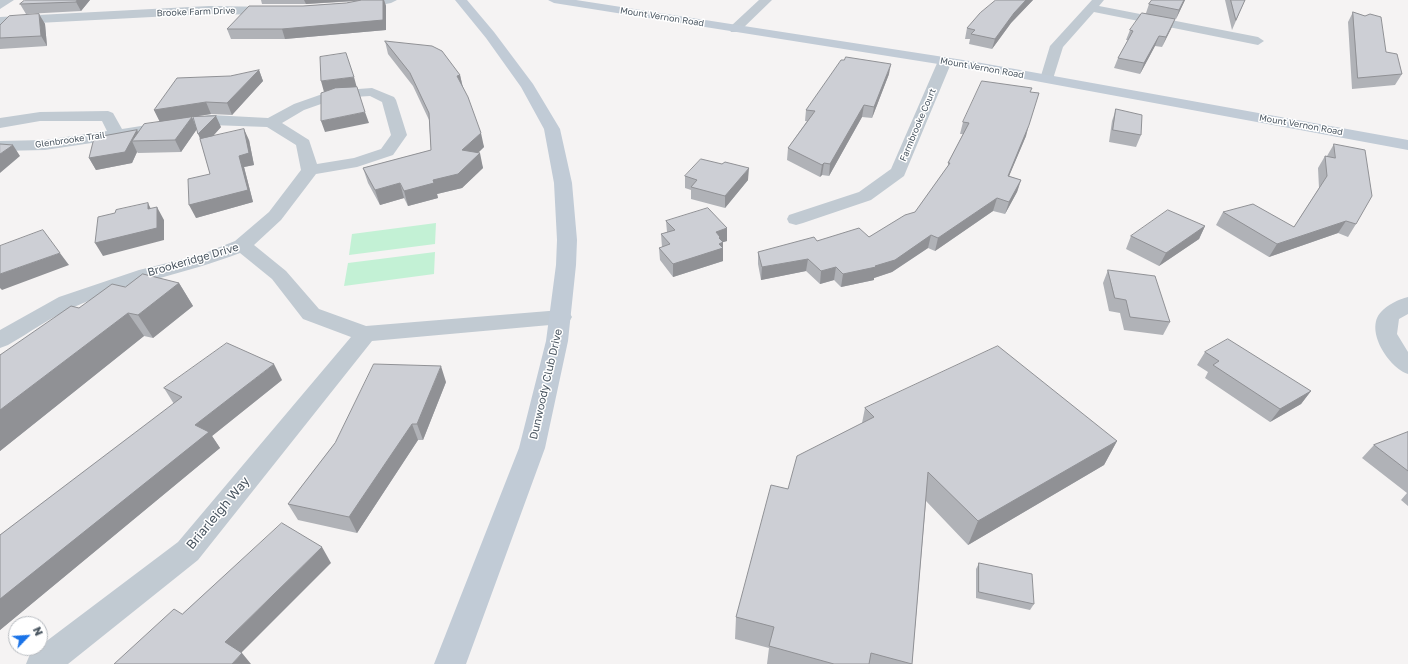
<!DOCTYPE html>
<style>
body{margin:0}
#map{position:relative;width:1408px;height:664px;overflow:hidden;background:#f5f3f3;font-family:"Golos Text",sans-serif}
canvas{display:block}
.north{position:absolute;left:8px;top:616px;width:40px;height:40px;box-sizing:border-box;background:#fff;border:1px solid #b7bbc0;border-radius:50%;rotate:65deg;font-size:11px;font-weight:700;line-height:16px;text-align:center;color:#4a5661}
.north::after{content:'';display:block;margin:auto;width:14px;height:18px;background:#1a73e8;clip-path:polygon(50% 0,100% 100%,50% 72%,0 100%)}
</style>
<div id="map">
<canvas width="1408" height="664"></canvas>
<div class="north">N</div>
</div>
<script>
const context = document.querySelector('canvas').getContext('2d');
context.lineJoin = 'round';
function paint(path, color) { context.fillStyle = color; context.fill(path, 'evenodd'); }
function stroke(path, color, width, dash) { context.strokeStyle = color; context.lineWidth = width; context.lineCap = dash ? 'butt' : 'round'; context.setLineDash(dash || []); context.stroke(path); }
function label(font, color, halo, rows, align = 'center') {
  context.font = font + ' "Golos Text",sans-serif'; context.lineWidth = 3; context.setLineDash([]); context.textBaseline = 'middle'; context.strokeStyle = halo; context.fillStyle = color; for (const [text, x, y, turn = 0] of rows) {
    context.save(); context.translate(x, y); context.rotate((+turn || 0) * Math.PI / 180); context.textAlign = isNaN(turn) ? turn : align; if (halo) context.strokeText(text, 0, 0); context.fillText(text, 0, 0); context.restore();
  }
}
const green = new Path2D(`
 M436,223L435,244L349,255L352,234Z
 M435,252L434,274L344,286L348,263Z`);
const street = new Path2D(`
 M0,0H14L0,9Z
 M370,0H397L391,3L355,10L349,6L351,4Z
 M759,0H772L739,32H731L729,29L731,26Z
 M1092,0H1104L1099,6L1258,37L1264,41L1258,45L1094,12L1063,47L1052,82H1042L1040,79L1050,46Z
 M209,6L274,7L280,11L274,15L209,14L0,25V17Z
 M945,57L950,58L952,61L904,176L871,200L803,223L796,225L789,223L787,219L789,215L859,192L891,169L938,61L940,58Z
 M372,88L394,97L396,100L407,135L393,155L357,167L316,174L281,220L254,245L286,271L319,309L366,326L561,310L569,312L572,317L569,322L561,324L372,341L198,560L68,664H26C29,657 31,648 40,648V646L178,542L351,337L303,319L272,279L240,253C186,274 127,283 74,307C51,317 29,333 8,345L0,348V330L59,297L139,270L200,255L235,241L269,212L301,170L296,145L267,127L211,125L45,150L0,151V141L45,140L107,131L102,121H40L0,128V118L40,112L108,111L113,113L122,129L211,115L268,118L294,104L331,91ZM370,96L382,102L391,135L381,149L354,158L317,164L309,140L282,123L304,110L338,98Z
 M1408,297V314L1399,319L1397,334L1408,352V374C1389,368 1364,330 1381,312C1387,305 1399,299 1408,297Z`);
const secondary = new Path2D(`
 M455,0H467L494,32L533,84L560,129L572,183L577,240L576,265L568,341L545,448L466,664H434L519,448L546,341L556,265L557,240L554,183L544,129L521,87L486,38Z
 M548,0H576L976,62L1408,140V150L976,70L554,3Z`);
const wall = new Path2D(`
 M90,0L81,11L26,14L20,4Z
 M261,0H384L386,6V30L285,39H231L227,29L303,6L346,3L359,1L306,4H262Z
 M996,0H1033L1011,23L992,49L969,44L970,39H965L967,28Z
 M1152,0H1185L1176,19H1175L1162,47L1155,46L1140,74L1114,68L1118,58L1128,40H1126L1130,30L1146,13L1149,4Z
 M1225,0H1245L1232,30Z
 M1353,12L1365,16L1386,52L1402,74L1395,85L1352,89L1348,22Z
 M39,14L45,24L47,46L0,49V25Z
 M385,41L460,75L463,87L484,147L478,153L483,168L462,188L437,194L438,198L408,206L404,198L380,205L368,183L363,168L431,150L429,120L413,86L388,54Z
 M259,70L263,81L232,115L211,114L160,122L154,110Z
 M889,74L872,118L862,117L829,176L822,175L820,177L787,160L788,148L807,121H805L806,110Z
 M1030,92L1026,136L1009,176L1021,180L1017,192L1005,214L993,211L935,251L928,248L892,272L874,278V280L841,287L834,280L820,284L806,271L761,280L758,264V252L817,241L869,237L915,212L948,166V163L963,134H960L963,122Z
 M1116,109L1141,135L1136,147L1109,142L1112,121Z
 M196,126L221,127L213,136L249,140L254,165L244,167L253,202L196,218L210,174L200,139L197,129L181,152L138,153L137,152L132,163L96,170L89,158L137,130L138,133Z
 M1334,144L1356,224L1348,237L1338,233L1269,257L1216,225L1223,212L1294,227L1319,188L1318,168L1325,156H1327Z
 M722,164L748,180L725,208L691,199V190L685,188V176Z
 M666,221L727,228V241L723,242V261L673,277L660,260L659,248L662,247L661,234L667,232Z
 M1205,226L1199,239L1159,266L1126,249L1131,236Z
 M1108,270L1170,322L1163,335L1124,330L1120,313L1109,311L1103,283Z
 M179,283L193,306L153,338L144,336L0,451V355L79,308L125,287Z
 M1205,352L1311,391L1301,404L1270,422L1205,378L1208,372L1197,365Z
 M282,380L212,436L220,448L0,630V535L174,404L164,388Z
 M446,382L423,440H418L357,533L298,520L288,504L335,443Z
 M865,408L1117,441L1104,465L968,545L926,501L912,664H767L769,648L735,639L736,617L788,489L862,423Z
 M1408,432V506L1401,500L1407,493L1362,458L1374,445Z
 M979,563L1034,604L1030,610L976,598V569Z`);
const shadedWall = new Path2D(`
 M77,0H90L81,11L76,2Z
 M304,0H366L306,4Z
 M383,0H384L386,6V30L285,39L282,29Z
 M1026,0H1033L1011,23L992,49L995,39L1014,13Z
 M1184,0H1185L1176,19L1179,10Z
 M39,14L45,24L47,46L41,36Z
 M1175,19L1171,29L1162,47L1166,37Z
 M1159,36L1155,46L1140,74L1144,63Z
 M891,64L889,74L872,118L874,107Z
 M259,70L263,81L232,115L227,103Z
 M460,75L463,89L457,76Z
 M354,77L357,88L324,92L321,81Z
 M206,102L211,114L160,122L154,110Z
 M864,105L862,117L829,176L830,164Z
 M365,112L369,123L325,132L321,121Z
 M216,116L221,127L204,146L198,134Z
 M192,117L197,129L181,152L175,140Z
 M1029,125L1026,136L1004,188L1008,176Z
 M244,129L249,140L254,165L244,167L253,202L196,218L189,205L239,156Z
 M137,130L142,141H132L137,152L132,163L96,170L89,158Z
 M481,133L484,147L465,165L462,150Z
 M13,145L20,156L0,173V154Z
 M480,153L483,168L462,188L437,194L438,198L408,206L404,191L433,180Z
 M824,163L822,175L820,177L822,165Z
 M749,168L748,180L725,208V196Z
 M1021,180L1017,192L1005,214L1009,202Z
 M400,183L404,198L380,205L375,190Z
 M997,198L993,211L935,251L938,238Z
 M148,203L154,215L148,209Z
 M157,207L164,220V240L103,256L95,243Z
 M1346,221L1338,233L1269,257L1277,244Z
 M1205,226L1199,239L1159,266L1166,253Z
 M727,228V241L720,243L723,242V261L673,277V264L716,232Z
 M931,235L928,248L892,272L874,278V280L841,287L843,274L875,266Z
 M60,253L69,265L2,290L0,288V274Z
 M808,259L806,271L761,280L762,267Z
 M836,267L834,280L820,284L821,271Z
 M179,283L193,306L153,338L138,315Z
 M128,313L144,336L0,451V410Z
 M274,364L282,380L212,436L220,448L0,630V599L195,425Z
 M441,366L446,382L423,440L417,424Z
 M1311,391L1301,404L1270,422L1280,409Z
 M412,424L418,440L357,533L349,517Z
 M1117,441L1104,465L968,545L978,521Z
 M322,547L331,563L238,656L225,642Z
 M242,653L251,664H232Z`);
const building = new Path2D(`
 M25,0H77L76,2L20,4Z
 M362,0H383V20L282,29H227L249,6H303L346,3Z
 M996,0H1026L1014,13L995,39L971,34L975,30L967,28L980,13Z
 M1152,0H1184L1179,10L1149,4Z
 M1231,0H1245L1236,20Z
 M1353,12L1365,16L1370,14L1381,17L1386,52L1397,54L1402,74L1358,78Z
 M1142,13L1175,19L1166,37L1159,36L1144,63L1118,58L1133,31L1130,30Z
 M39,14L41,36L0,38V25L9,16Z
 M385,41L432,46L442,51L460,75L457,76L468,97L481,133L462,150L480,153L458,174L433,180L434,183L404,191L400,183L375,190L363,168L431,150L429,113L410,73Z
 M346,53L354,77L321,81L320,57Z
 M846,57L891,64L874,107L864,105L830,164L824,163L822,165L788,148L815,111L806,110L841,60H844Z
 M259,70L227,103L206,102L154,110L177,78L230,76Z
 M982,81L1032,88L1030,92L1039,93L1029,125L1008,176L1021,180L1009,202L997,198L938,238L931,235L895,260L875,266L876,267L843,274L836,267L821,271L808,259L762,267L758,252L814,237L817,241L859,228L869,237L905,215L915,212L950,163H948L969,123L963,122Z
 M357,87L365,112L321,121V93L335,88Z
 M1116,109L1142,115L1141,135L1113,130Z
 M216,116L198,134L193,117Z
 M192,117L175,140L132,141L144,124Z
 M244,129L249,153L239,156L248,190L189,205L188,179L210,174L200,139Z
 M137,130L125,152L89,158L94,138Z
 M0,144L13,145L0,154Z
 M1334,144L1365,150L1372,196L1356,224L1346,221L1277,244L1223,212L1253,204L1294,227L1327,176L1325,156L1335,158Z
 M701,159L722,164L725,162L749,168L725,196L691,187L697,180L685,176Z
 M148,203V209L157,207V228L95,243L98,217L115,213L116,210Z
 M708,208L727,228L716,232L720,237L719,238L723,242L719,244L723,248L673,264L659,248L670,244L661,234L675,230L666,221Z
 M1168,210L1205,226L1166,253L1131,236Z
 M43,230L60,253L0,274V246Z
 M1108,270L1155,276L1170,322L1130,317L1126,300L1115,298Z
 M143,274L179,283L138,315L128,313L0,410V355L71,306L79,308L112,284L125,287Z
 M1228,339L1311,391L1280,409L1213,365L1219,361L1205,352Z
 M227,343L274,364L195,425L209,432L0,599V535L182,397L164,388Z
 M998,346L1117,441L978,521L928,472L912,664L871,653L869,664H834L769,646L774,627L736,617L771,485L788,489L797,456L874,417L865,408Z
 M374,364L441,366L417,424H412L349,517L288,504L335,443Z
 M1408,432V471L1374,445Z
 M282,523L322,547L225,642L242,653L232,664H114L174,609L182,614Z
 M979,563L1032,574L1034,604L979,592Z`);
const farStreetnames = [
 ["Brooke Farm Drive",196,12,-2],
 ["Mount Vernon Road",662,17,9],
 ["Mount Vernon Road",982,68,10],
 ["Farmbrooke Court",918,125,-67],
 ["Mount Vernon Road",1301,125,10],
 ["Glenbrooke Trail",70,140,-8]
];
const streetNames = [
 ["Brookeridge Drive",193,260,-16],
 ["Dunwoody Club Drive",546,384,-77]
];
const nearStreetnames = [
 ["Briarleigh Way",218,513,-50]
];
paint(green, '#c3f1d5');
paint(street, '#c1cad2');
paint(secondary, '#c1cbd6');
paint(wall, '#b0b2b7');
paint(shadedWall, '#909195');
paint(building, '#cdcfd5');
stroke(building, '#909195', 1);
label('9px', '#4a5661', '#fff', farStreetnames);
label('11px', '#4a5661', '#fff', streetNames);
label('13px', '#4a5661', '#fff', nearStreetnames);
</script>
